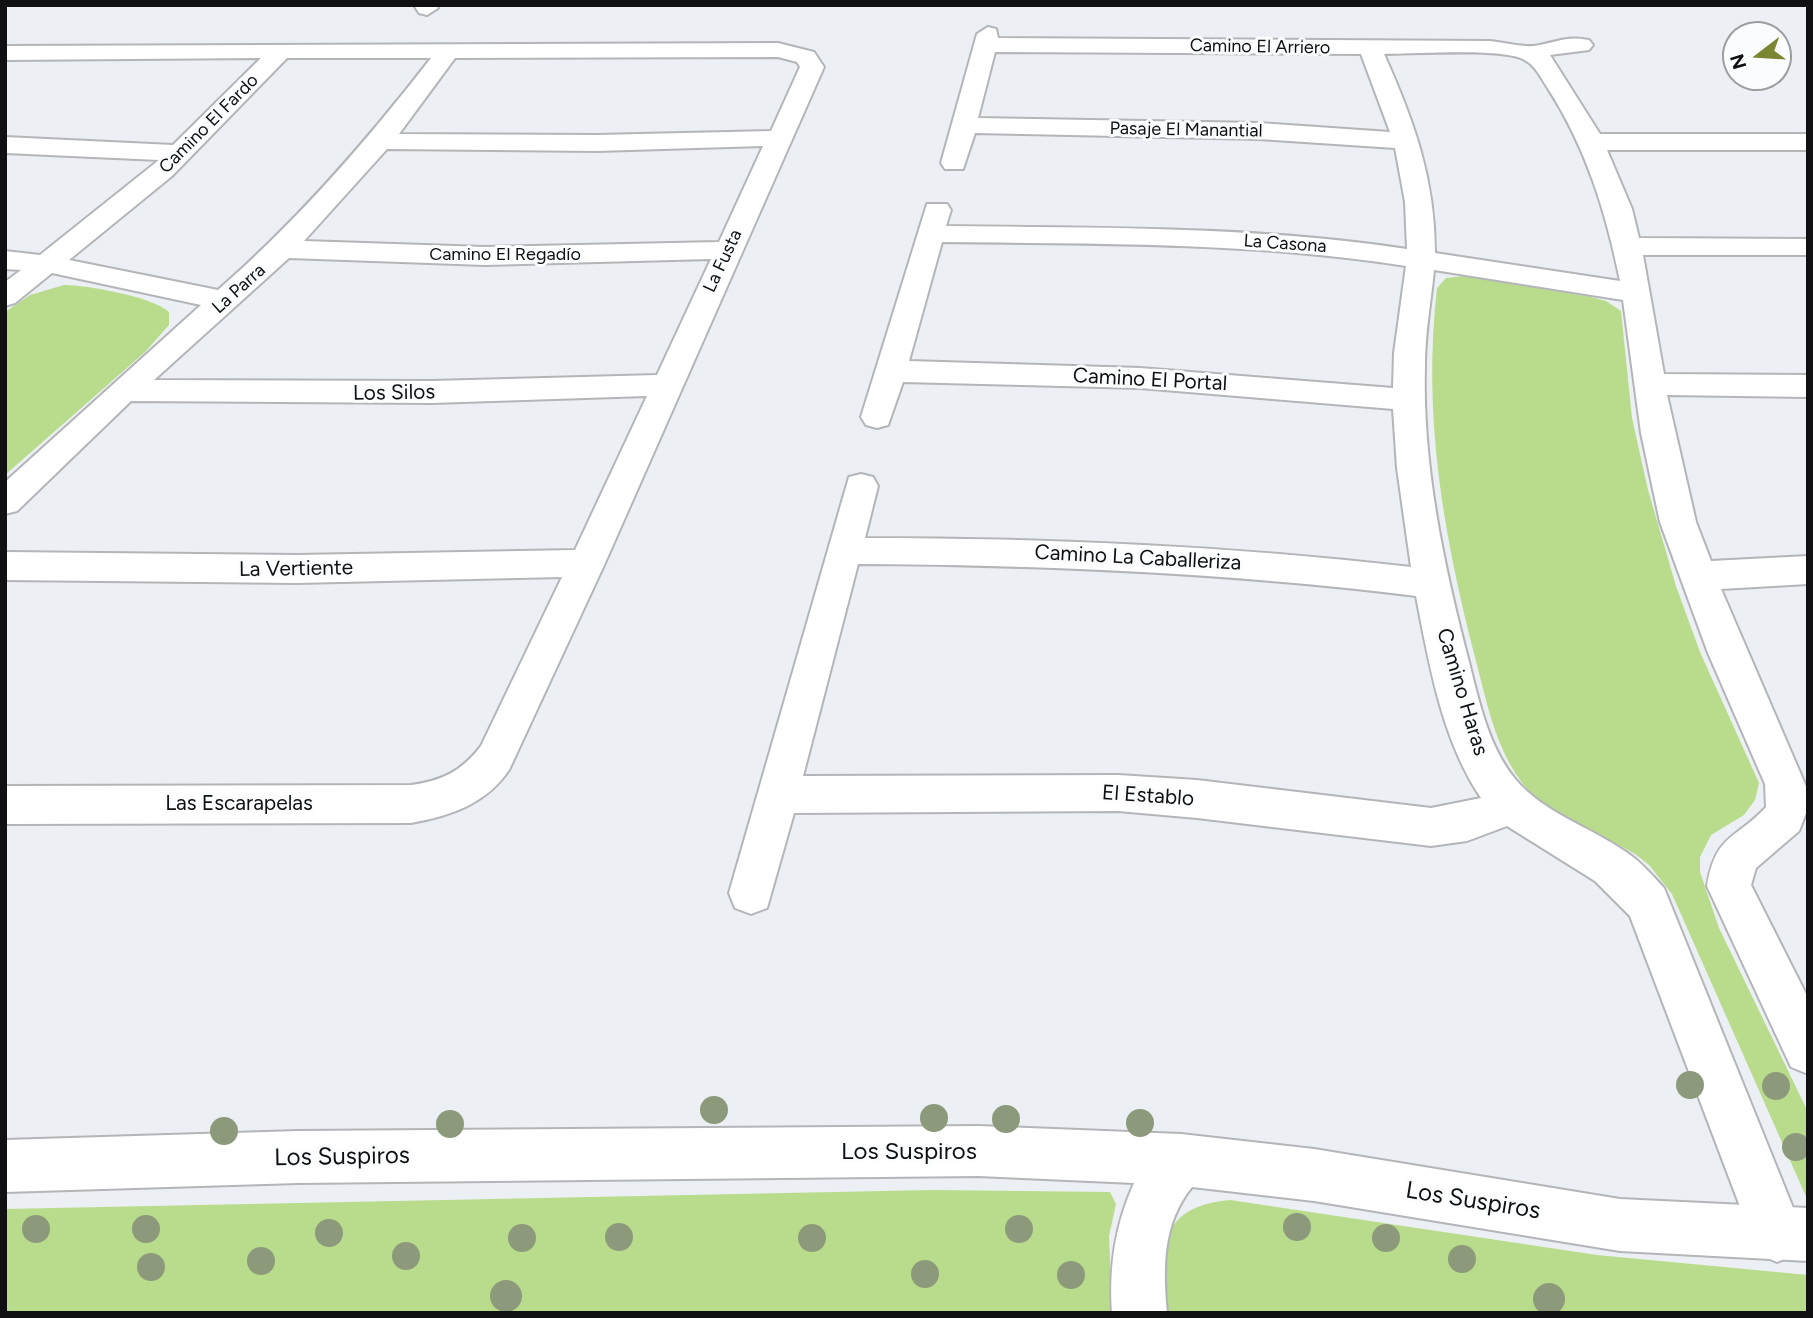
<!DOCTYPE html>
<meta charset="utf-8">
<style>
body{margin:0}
#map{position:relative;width:1813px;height:1318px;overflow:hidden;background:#eceff3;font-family:Figtree,sans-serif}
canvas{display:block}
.frame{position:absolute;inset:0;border:7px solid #101012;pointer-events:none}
.north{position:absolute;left:1722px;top:21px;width:70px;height:70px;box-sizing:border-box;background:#fafcfe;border:2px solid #9c9ea0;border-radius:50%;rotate:253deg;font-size:19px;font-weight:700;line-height:28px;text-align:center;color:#101012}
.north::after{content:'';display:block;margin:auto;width:24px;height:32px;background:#7c8532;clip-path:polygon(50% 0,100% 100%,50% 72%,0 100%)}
</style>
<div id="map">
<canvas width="1813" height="1318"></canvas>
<div class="frame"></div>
<div class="north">N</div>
</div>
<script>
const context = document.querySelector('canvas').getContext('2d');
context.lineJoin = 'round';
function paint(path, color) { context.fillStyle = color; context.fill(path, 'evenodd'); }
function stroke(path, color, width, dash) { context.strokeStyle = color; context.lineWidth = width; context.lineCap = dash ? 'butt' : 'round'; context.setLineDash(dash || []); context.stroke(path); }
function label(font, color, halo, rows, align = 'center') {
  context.font = font + ' Figtree,sans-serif'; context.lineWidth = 6; context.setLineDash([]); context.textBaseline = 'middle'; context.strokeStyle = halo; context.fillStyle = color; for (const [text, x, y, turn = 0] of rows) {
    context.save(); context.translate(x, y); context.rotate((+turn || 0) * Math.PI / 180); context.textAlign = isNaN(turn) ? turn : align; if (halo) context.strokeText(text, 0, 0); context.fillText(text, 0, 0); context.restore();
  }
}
const green = new Path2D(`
 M1465,276L1591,297L1606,301L1621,311L1632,418L1648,490L1676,586L1700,652L1759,783L1755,800L1744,815L1711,835L1700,857V872L1719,928L1808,1112V1201L1672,894L1649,865L1635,854C1608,838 1553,815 1534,796C1498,761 1488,707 1476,661C1444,538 1422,416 1437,288L1446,278Z
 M64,285C86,285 154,297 169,312V325L145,352L5,475V312L30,295Z
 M933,1190L1110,1192L1116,1204L1109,1236L1112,1313H5V1209Z
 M1230,1200L1597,1255L1808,1275V1313H1166C1161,1252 1155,1207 1230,1200Z`);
const minor = new Path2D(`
 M414,5H436L438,8L427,15L419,13Z
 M988,27L996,29L998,38L1489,41C1503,42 1521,47 1534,46C1553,43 1569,35 1589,40L1593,45L1589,50L1550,55L1600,134H1808V150H1607L1632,209L1639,238L1808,239V255H1643L1664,374L1808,375V397L1667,395L1696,522L1711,561L1808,556V584L1721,589L1808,791V808L1799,831L1756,868L1751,885L1808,998V1074L1791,1067L1707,886C1716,833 1736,840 1766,807L1765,784L1708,653L1660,522L1641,433L1623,300L1434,270C1431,302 1425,333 1425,365C1422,465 1444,566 1469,662C1479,702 1489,748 1516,780C1544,813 1590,827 1626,852C1641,862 1652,875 1664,888L1804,1235L1796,1254L1777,1262L1758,1254L1630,916L1595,881L1507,826L1467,841L1431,846L1197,818L1118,811L794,813L767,908L751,914L735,908L729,893L849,477L861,474L873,477L878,486L865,538C1047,538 1229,546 1411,567L1397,468L1393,409L1140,388L903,382L888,425L877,428L866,425L861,417L927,204H947L951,210L946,226C1100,228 1255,226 1407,249L1405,202L1395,148L1259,139L975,133L963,169H945L941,163L977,34ZM995,52L1361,54L1390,132L1259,123L978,118ZM1384,54C1416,54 1497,48 1523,59C1535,65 1540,76 1547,87C1586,147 1606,212 1620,281L1435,253C1435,179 1414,121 1384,54ZM942,242C1096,244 1253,242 1406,266L1394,353L1393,388L1140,368L909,361ZM858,564C1045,565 1231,573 1416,596C1429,664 1442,740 1481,798L1431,808L1197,780L1118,775L803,776Z
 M778,43L814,52L824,67L605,563L509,770C486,804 450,816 411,823L5,824V786L411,785C442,781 462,771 481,746L562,577L297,583L5,580V552L297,555L575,550L647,396L432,403L131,401L17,511L5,514V482L201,305L52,273L15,303L5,306V282L21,270L5,269V251L40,255L159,160L5,153V137L173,145L261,58L5,60V46ZM778,57L797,62L800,67L771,131L597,135L399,134L455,58ZM287,58H431C366,142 298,220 218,290L69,260L172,176ZM763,146L719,242L485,247L304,241L387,149L597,151ZM289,258L485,265L711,259L657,375L432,381L154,380Z`);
const tertiary = new Path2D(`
 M978,1126L1181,1134L1314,1149L1620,1199L1808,1208V1261L1620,1251L1314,1201L1192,1187C1162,1224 1163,1268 1167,1313H1112C1109,1266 1115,1226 1134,1183L978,1176L298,1183L5,1192V1140L298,1131Z`);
const trees = [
 [1690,1085,14],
 [1776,1086,14],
 [714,1110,14],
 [934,1118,14],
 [1006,1119,14],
 [1140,1123,14],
 [450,1124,14],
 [224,1131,14],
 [1796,1147,14],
 [1297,1227,14],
 [36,1229,14],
 [146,1229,14],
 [1019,1229,14],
 [329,1233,14],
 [619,1237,14],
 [522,1238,14],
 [812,1238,14],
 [1386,1238,14],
 [406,1256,14],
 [1462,1259,14],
 [261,1261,14],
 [151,1267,14],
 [925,1274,14],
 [1071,1275,14],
 [506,1296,16],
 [1549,1299,16]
];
const farStreetnames = [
 ["Camino El Arriero",1260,47,1],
 ["Camino El Fardo",209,124,-45],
 ["Pasaje El Manantial",1186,130,1],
 ["La Casona",1285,244,4],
 ["Camino El Regadío",505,255],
 ["La Fusta",723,261,-65],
 ["La Parra",239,289,-42]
];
const streetNames = [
 ["Camino El Portal",1150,380,3],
 ["Los Silos",394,393,-1],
 ["Camino La Caballeriza",1138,558,3],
 ["La Vertiente",296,569,-1],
 ["Camino Haras",1462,692,73],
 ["El Establo",1148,796,4],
 ["Las Escarapelas",239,804]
];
const nearStreetnames = [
 ["Los Suspiros",909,1152],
 ["Los Suspiros",342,1157,-1],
 ["Los Suspiros",1473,1201,9]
];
paint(green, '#b8dc8b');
stroke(minor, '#b3b5b9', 4);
stroke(tertiary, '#b3b5b9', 4);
paint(minor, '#fff');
paint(tertiary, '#fff');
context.fillStyle = '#8c9a7b';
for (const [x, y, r] of trees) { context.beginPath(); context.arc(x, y, r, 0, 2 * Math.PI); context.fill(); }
label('18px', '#101012', '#fafcfe', farStreetnames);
label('21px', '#101012', '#fafcfe', streetNames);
label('24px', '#101012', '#fafcfe', nearStreetnames);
</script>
